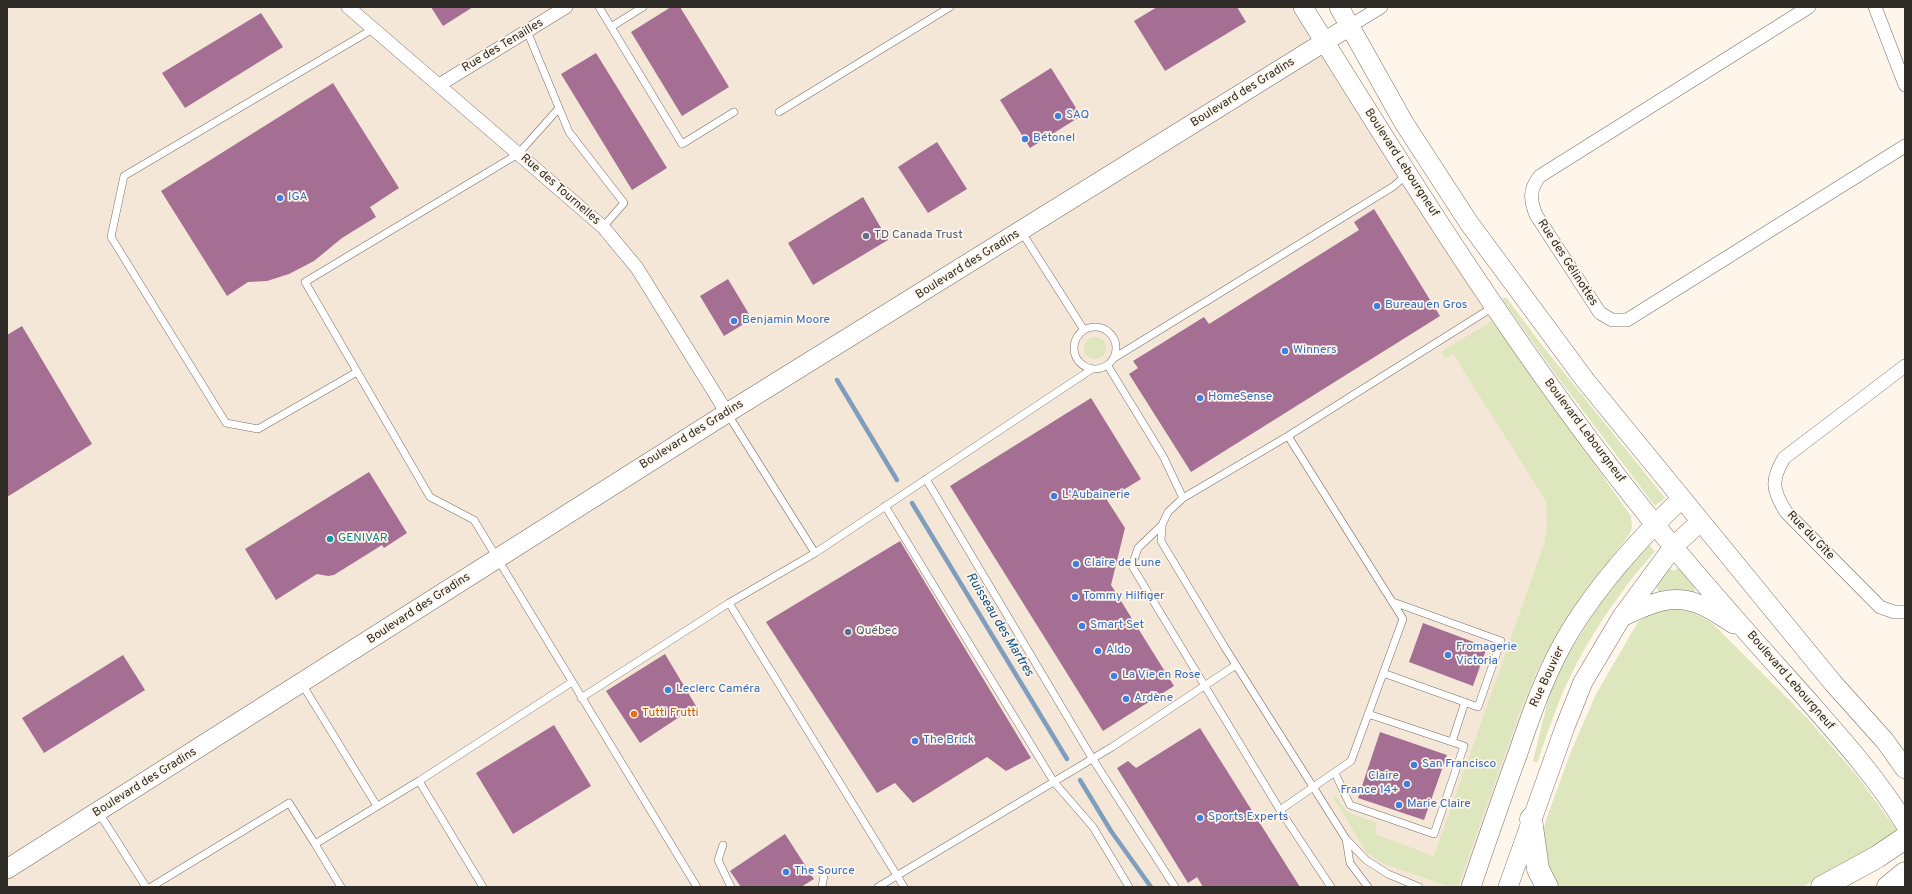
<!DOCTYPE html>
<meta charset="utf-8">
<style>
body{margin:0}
#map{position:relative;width:1912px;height:894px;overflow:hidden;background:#fef5eb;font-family:Overpass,sans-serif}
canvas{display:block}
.frame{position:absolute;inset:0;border:8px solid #2e2b27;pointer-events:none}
</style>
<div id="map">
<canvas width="1912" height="894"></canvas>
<div class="frame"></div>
</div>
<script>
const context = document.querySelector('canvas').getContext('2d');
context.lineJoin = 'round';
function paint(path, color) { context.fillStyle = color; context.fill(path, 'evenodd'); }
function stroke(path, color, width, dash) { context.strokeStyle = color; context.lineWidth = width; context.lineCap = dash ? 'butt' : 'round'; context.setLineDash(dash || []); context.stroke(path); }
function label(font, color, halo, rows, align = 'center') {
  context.font = font + ' Overpass,sans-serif'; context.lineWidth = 3.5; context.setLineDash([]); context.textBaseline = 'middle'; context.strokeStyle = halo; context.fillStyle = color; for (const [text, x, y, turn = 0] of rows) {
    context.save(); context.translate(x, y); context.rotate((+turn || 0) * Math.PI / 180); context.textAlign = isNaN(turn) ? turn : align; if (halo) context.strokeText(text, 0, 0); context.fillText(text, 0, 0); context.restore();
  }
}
const built = new Path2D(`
 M7,7H1303L1601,455L1609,516L1606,553L1571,629L1471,887H7Z`);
const green = new Path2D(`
 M1506,297L1541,344L1665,498L1655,506L1559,379L1502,299Z
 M1492,321L1631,516L1632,528L1629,535L1582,595L1559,630L1537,670L1519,714L1458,887H1450L1382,863L1366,852L1333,797L1336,796L1347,812L1377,823L1375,834L1434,856L1544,544L1547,527L1546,501L1453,354L1444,358L1441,352Z
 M1084 348a11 11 0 1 1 22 0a11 11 0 1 1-22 0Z
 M1649,545L1655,551C1617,594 1580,649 1559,702C1551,722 1544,742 1537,763L1533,761L1552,684L1565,659L1600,603L1627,569Z
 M1681,566L1697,586L1693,593L1680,590L1659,592L1655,585L1668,567L1674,571Z
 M1671,608C1688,610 1699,614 1713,624L1807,718L1858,777L1898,832L1828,874L1802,887H1559L1552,879L1541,840L1546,820L1570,754L1596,694L1638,622L1656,611Z`);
const stream = new Path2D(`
 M837,380L897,480
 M912,503L1067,759
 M1080,780L1111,831L1151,887`);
const building = new Path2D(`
 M431,7H473L443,26Z
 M671,7H680L729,87L682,116L631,32Z
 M1157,7H1237L1246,22L1165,71L1134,21Z
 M261,13L283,47L185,108L162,73Z
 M596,53L667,168L632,190L561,74Z
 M1051,68L1081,116L1030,148L1000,100Z
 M333,83L399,188L370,207L376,217L342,238L314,261L289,274L267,281L248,282L227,296L161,191Z
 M937,142L967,189L928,213L898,167Z
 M863,197L888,240L813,285L788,243Z
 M1374,209L1440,316L1191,472L1129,374L1138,368L1133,361L1204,317L1209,324L1359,230L1354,222Z
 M728,279L752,319L724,336L700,296Z
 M22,326L92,444L7,497V335Z
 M1091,398L1141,479L1107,500L1125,528L1111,585L1174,686L1103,731L950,486Z
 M369,472L407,533L384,548L382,545L334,575L328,576L317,574L276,600L245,549Z
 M900,541L1031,758L1006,771L987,757L913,803L895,783L877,793L766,622Z
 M1423,623L1487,647L1473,686L1409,662Z
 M665,654L696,706L640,743L606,691Z
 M123,655L145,690L44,753L22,718Z
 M554,725L591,786L513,834L476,773Z
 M1200,728L1300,887H1203L1197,877L1188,883L1117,768L1128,761L1136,768Z
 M1380,732L1447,755L1424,820L1358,798Z
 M785,834L814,879L801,887H741L730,871Z`);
const lane = new Path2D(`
 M599,7L682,144L734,112
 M611,27L643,7
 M527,31L569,132L624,203L603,227
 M559,108L518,154L305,282L430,497L474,520L697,887
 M779,112L950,7
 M1021,231L1084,330
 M1074 348a21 21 0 1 1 42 0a21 21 0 1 1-42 0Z
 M1114,358L1394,186L1407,174
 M1108,366L1163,456L1183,498
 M357,372L258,429L226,423L111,237L124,176L373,29
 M727,413L815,553
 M926,479L1092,758L1175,887
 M885,506L1054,782L1093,827L1129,887
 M1162,525L1138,548L1132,566L1280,810L1331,887
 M729,603L904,887
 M1383,673L1478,707L1501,641L1393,602
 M302,684L377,806
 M581,698L729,603L815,553L1092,369
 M1452,742L1465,702
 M1335,773L1350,805L1434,834L1464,746L1368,714
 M419,781L483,887
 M1280,810L1351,761L1403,619L1288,436
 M99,813L146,887
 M1346,839L1224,646L1161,541L1162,525L1168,512L1183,498L1288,436L1493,307
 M723,845L718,860L731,887
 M151,887L289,803L315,844
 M341,887L315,844L419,781L572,682
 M822,887L824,875
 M878,887L1112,747L1236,665
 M1368,887L1350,863L1346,839L1366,860L1388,874L1419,887`);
const street = new Path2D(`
 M348,7L603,227L637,268L727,413
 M1809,7L1540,176C1529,189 1530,200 1536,215L1600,313L1612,320H1627L1905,146
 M1875,7L1905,85
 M1350,26L1381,7
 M439,85L566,7
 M1905,366L1784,458C1771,480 1772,490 1786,512L1880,607L1894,612H1905`);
const secondary = new Path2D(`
 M1303,7C1412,183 1523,361 1653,522C1701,582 1753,639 1804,696C1840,737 1877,778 1905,824
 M1339,7L1404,123L1469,223L1585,380L1833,683L1885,741L1905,769
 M1622,617C1646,606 1669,593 1696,603C1709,607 1722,617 1734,624
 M7,869L727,413L1350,26
 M1471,887C1486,843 1501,799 1517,756C1532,712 1547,668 1572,628C1602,580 1640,538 1681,499
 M1508,887L1565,727L1583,682L1621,618L1674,546L1700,522`);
const highway = new Path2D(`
 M1531,819L1538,869L1547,887
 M1822,887L1877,857L1905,838
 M1888,887L1905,873`);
const markers = [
 [1058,116,4,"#3f7fe0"],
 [1025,139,4,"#3f7fe0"],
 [280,198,4,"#3f7fe0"],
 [866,236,4,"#5c6f8a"],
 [1377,306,4,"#3f7fe0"],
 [734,321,4,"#3f7fe0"],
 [1285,351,4,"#3f7fe0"],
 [1200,398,4,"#3f7fe0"],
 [1054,496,4,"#3f7fe0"],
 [330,539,4,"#0f9aa8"],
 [1076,564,4,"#3f7fe0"],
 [1075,597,4,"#3f7fe0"],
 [1082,626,4,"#3f7fe0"],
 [848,632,4,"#5c6f8a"],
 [1098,651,4,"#3f7fe0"],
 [1448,655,4,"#3f7fe0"],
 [1114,676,4,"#3f7fe0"],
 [668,690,4,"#3f7fe0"],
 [1126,699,4,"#3f7fe0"],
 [634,714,4,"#e8710a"],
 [915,741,4,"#3f7fe0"],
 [1414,765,4,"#3f7fe0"],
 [1407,784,4,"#3f7fe0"],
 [1399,805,4,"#3f7fe0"],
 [1200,818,4,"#3f7fe0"],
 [786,872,4,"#3f7fe0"]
];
const streetNames = [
 ["Rue des Tenailles",503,46,-31],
 ["Boulevard des Gradins",1243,93,-32],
 ["Boulevard Lebourgneuf",1401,163,57],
 ["Rue des Tournelles",560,190,41],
 ["Rue des Gélinottes",1567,263,57],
 ["Boulevard des Gradins",968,265,-32],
 ["Boulevard Lebourgneuf",1584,431,53],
 ["Boulevard des Gradins",692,435,-32],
 ["Rue du Gîte",1810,536,46],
 ["Boulevard des Gradins",419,609,-33],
 ["Rue Bouvier",1548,677,-65],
 ["Boulevard Lebourgneuf",1790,681,49],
 ["Boulevard des Gradins",145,783,-32]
];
const shopNames = [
 ["SAQ",1066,116],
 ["Bétonel",1033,139],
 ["IGA",288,198],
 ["Bureau en Gros",1385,306],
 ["Benjamin Moore",742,321],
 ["Winners",1293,351],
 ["HomeSense",1208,398],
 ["L'Aubainerie",1062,496],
 ["Claire de Lune",1084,564],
 ["Tommy Hilfiger",1083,597],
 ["Smart Set",1090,626],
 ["Fromagerie",1456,648],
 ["Victoria",1456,662],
 ["Aldo",1106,651],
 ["La Vie en Rose",1122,676],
 ["Leclerc Caméra",676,690],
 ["Ardène",1134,699],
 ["The Brick",923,741],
 ["San Francisco",1422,765],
 ["Claire",1399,777,"right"],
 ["France 14+",1399,791,"right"],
 ["Marie Claire",1407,805],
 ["Sports Experts",1208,818],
 ["The Source",794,872]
];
const serviceNames = [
 ["TD Canada Trust",874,236],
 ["Québec",856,632]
];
const cultureNames = [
 ["GENIVAR",338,539]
];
const foodNames = [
 ["Tutti Frutti",642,714]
];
const waterNames = [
 ["Ruisseau des Martres",999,625,59]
];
paint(built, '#f5e7d7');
paint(green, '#dee6bd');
stroke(stream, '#7f9ebe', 4.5);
paint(building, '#a46f93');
stroke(lane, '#776f67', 8);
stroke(street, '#776f67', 14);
stroke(secondary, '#776f67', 20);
stroke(highway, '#776f67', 23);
stroke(lane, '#fff', 7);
stroke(street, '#fff', 13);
stroke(secondary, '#fff', 19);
stroke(highway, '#fff', 22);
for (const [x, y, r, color] of markers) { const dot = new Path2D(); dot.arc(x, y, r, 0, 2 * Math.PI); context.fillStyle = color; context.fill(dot); stroke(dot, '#fef5eb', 1.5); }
label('12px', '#2e2b27', '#fef5eb', streetNames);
label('12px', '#366cbe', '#fef5eb', shopNames, 'left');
label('12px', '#4e5e75', '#fef5eb', serviceNames, 'left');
label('12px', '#0d838f', '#fef5eb', cultureNames, 'left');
label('12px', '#c56008', '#fef5eb', foodNames, 'left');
label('italic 13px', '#0e528a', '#fef5eb', waterNames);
</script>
